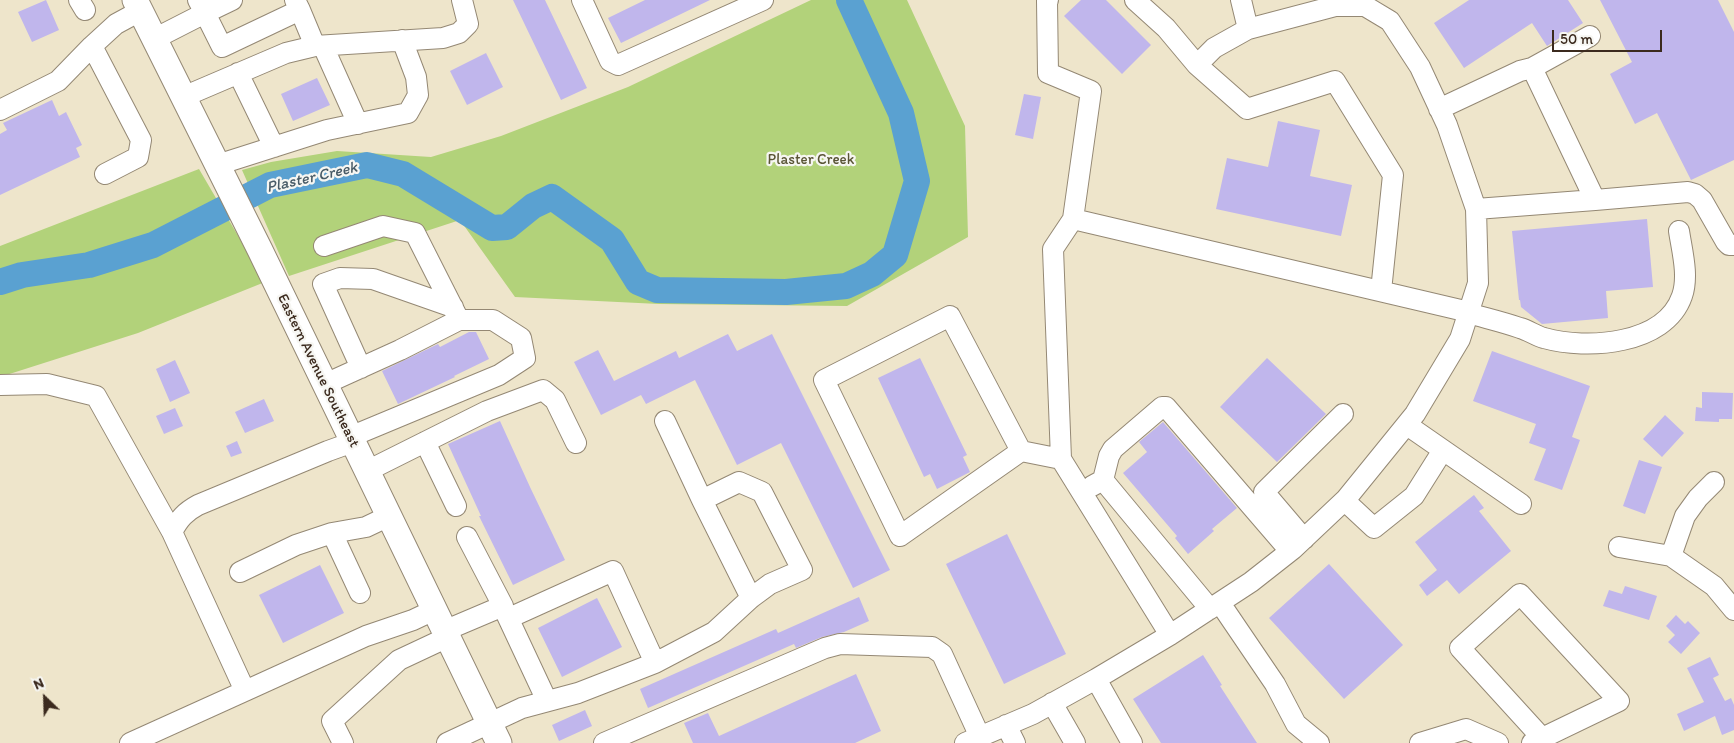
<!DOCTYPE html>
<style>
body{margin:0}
#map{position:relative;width:1734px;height:743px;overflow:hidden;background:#eee5cb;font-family:Itim,sans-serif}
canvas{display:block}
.north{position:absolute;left:20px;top:673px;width:50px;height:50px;-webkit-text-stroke:4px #f6f6f2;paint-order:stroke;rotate:336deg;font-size:14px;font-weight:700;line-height:20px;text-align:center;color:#3b2a1e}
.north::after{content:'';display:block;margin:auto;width:18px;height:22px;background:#3b2a1e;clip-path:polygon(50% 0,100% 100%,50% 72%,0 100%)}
.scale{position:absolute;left:1552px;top:30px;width:110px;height:22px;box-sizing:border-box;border:2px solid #3b2a1e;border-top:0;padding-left:6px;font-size:15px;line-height:18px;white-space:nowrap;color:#3b2a1e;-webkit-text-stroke:4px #f6f6f2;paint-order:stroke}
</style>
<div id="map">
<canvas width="1734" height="743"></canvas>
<div class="north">N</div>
<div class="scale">50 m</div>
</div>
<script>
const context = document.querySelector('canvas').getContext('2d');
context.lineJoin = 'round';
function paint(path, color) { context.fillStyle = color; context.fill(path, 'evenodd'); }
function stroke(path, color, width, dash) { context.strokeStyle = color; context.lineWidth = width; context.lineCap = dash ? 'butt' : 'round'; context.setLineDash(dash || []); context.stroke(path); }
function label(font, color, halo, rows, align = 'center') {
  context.font = font + ' Itim,sans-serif'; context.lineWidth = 4.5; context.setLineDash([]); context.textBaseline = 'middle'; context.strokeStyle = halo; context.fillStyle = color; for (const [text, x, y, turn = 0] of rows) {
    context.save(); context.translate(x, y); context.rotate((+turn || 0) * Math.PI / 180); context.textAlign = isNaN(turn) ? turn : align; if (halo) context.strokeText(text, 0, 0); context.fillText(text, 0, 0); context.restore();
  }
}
const green = new Path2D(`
 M811,0H907L965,126L968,237L847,306L659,304L515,297L460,220L289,276L242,170L271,162L337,151L431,157L501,136L628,87Z
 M199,169L265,282L138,333L0,377V246Z`);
const river = new Path2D(`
 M0,282L22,275L89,265L153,245L270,185L367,165L403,174L492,228L507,227L533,206L552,197L612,240L638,282L657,290L786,292L846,286L872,274L895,255L917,181L901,113L849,0`);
const building = new Path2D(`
 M46,0L59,30L32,42L18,12Z
 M513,0H545L587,88L561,100Z
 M645,0H710L621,43L608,18Z
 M1081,0H1106L1151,45L1122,74L1064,16Z
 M1469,0H1568L1583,23L1547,46L1532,23L1464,68L1434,23Z
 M1600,0H1718L1734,32V160L1691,180L1657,113L1635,124L1610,74L1632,62Z
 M486,53L503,87L467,105L450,71Z
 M317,78L330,105L293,121L281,94Z
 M1024,94L1041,97L1033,139L1015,135Z
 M52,100L59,116L66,112L82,145L76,148L80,157L0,195V134L7,130L3,123Z
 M1278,121L1320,130L1310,176L1352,185L1341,236L1216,209L1227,158L1268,167Z
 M1647,219L1653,287L1606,291L1608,318L1542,324L1521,307L1520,300H1519L1512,231Z
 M469,332H476L489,359L454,376L455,377L398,404L382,371L438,344L440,347Z
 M728,334L737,351L772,334L890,570L853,588L781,443L737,465L695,380L646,404L641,395L601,415L574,362L598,350L614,381L676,351L679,358Z
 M1492,351L1590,386L1572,437L1580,440L1562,490L1534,480L1546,449L1529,443L1536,424L1473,401Z
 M920,358L967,455L963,457L970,472L937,489L930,474L924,477L878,378Z
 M1267,358L1326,414L1277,462L1220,407Z
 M175,360L190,393L170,402L156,369Z
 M1702,392L1733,393L1732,419H1719V422L1695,421L1696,407L1702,408Z
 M264,399L274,421L245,433L235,412Z
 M175,408L183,426L164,434L156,416Z
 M1665,415L1684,433L1662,457L1643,439Z
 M500,421L530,487L565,560L513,585L479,516H481L448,444Z
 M1163,422L1237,508L1212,529L1214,531L1188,554L1175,538L1177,536L1123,473L1147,452L1139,442Z
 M237,441L242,453L231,457L226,446Z
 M1639,460L1662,467L1645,514L1623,506Z
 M1474,495L1484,508L1479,511L1511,551L1459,594L1447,580L1427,596L1419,585L1437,570L1415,542Z
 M1007,534L1066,654L1004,684L946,564Z
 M1329,564L1403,645L1344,699L1269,618Z
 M320,565L344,613L283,643L259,595Z
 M1625,586L1657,596L1649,620L1603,606L1609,590L1622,594Z
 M859,597L869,621L844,632L822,637L796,648L794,644L648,708L640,689L776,629L778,633Z
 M597,598L622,647L562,677L538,628Z
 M1676,615L1685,624L1688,621L1700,633L1681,654L1668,642L1675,635L1666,626Z
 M1203,655L1222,685L1220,686L1257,743H1161L1133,699Z
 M1710,657L1719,675L1713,678L1725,701L1731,698L1734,705V730L1722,735L1715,716L1684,731L1677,714L1704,702L1687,668Z
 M856,674L881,731L855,743H693L684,723L708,713L719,736Z
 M585,710L592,726L559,741L552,725Z`);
const minor = new Path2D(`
 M79,0L85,10
 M232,0L205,13L222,47L300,10L295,0
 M582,0L610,61L618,65L763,0
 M1048,0L1047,1L1048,73L1091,91L1073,219L1469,312
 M1135,0L1166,28L1197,65L1247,109L1335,81L1393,175L1381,291
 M1241,0L1248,29
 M300,10L315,46
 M154,39L205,13L198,0
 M92,46L141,140L138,157L105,174
 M323,46L358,124
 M1532,68L1595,200L1688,192L1695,194L1702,200L1726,242L1729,245H1734
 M238,73L274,147
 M183,97L286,53L315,46L443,38L459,33L468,24L462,0
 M1439,109L1520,71L1532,68L1590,36
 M0,110L58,81L92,46L116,24L140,11
 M217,165L327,130L408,113L418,95L416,77L402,40
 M1476,209L1595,200
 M1073,219L1053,249L1061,459L1170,635
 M324,246L383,226L415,233L456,314
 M1468,313C1485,318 1503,322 1520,328C1528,330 1536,336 1544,338C1587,350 1665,345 1682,296C1689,276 1682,251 1679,231
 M361,368L323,284L340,278L373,279L453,307
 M325,384L400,350L459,320H493L521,338L525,358L499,375L350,437
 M0,385L47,384L96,396L172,532L245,691L130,743
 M1407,425L1521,504
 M425,442L456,506
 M1021,451L950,316L824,380L900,536L1021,451L1061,459
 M367,471L487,411L543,390L555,400L576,443
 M1103,480L1109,456L1113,449L1162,407H1166L1290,551
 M1092,486L1103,480L1210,609
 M702,500L751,598
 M1345,501L1374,528L1414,496L1443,450
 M172,532C179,519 185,512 198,505L328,451L353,442
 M332,533L360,593
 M1304,539L1264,492L1343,414
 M1619,547L1671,556L1714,586L1734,610
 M1671,556L1685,516L1698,498L1714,482
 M240,572L296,545L332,533L366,527L389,516
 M1220,603L1275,684L1296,724L1319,743
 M503,607L547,701
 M509,618L613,571L655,663
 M444,631L503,606L467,537
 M1096,679L1132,743
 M245,691L366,636L413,620L434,610
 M1052,703L1075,743
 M1006,725L1015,743
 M343,743L332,721L399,660L448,637
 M447,743L522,708L578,693L655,663L714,632L751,598L770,584L802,570L762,492L739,482L702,500L665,421
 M604,743L825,648L840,644L932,647L942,654L980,737
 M965,743L1033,714L1096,679L1170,635L1251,582L1293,549L1346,499L1415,414L1460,339L1478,283L1476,209L1447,125L1420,67L1390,21L1365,6H1335L1248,29L1214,48L1197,65
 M1420,743L1466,729L1498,743
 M1532,743L1619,701L1520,594L1460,648L1542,738`);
const major = new Path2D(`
 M135,0L260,250L499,743`);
const parkNames = [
 ["Plaster Creek",811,160]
];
const streetNames = [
 ["Eastern Avenue Southeast",318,371,64]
];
const waterNames = [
 ["Plaster Creek",312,178,-13]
];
paint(green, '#b2d27a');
stroke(river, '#5aa1d1', 26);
paint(building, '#c0b6ec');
stroke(minor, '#948874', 22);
stroke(major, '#948874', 27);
stroke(minor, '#fff', 20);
stroke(major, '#fff', 25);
label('15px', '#595435', '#f6f6f2', parkNames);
label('15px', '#3b2a1e', '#f6f6f2', streetNames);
label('italic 16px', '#475a66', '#f6f6f2', waterNames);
</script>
